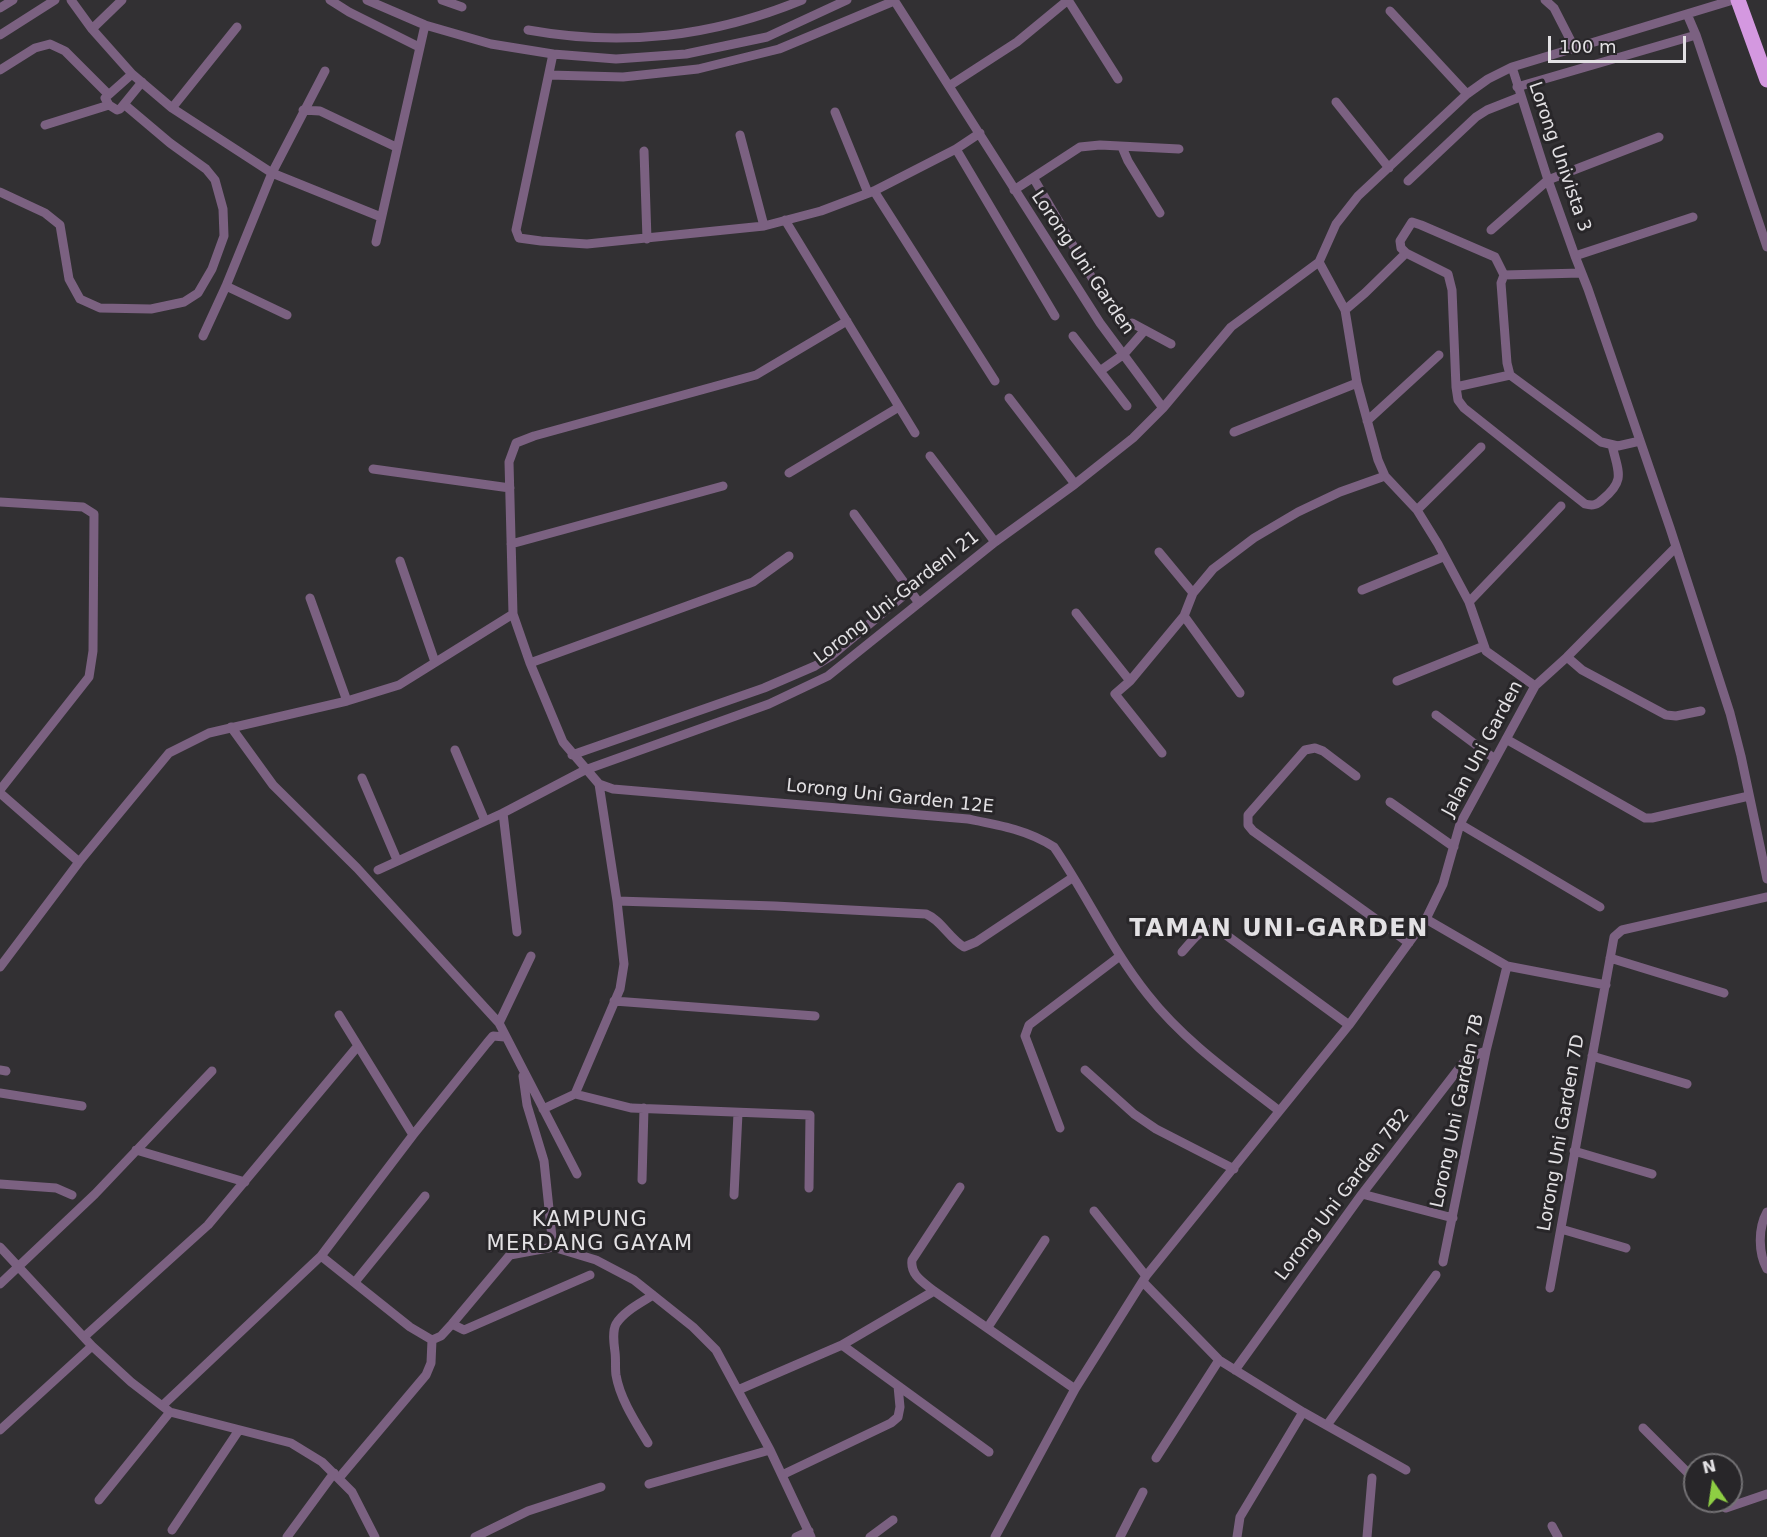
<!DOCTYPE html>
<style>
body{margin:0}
#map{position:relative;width:1767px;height:1537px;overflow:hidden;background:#323033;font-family:"DejaVu Sans",sans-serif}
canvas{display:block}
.north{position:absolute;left:1683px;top:1453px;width:60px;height:60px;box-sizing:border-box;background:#282629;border:2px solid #737174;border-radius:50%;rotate:347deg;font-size:16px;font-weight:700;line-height:24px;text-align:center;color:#e3e1e4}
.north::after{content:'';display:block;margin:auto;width:21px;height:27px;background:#8ece43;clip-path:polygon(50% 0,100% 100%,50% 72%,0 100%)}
.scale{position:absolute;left:1548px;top:36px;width:138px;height:27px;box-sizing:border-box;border:3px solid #e3e1e4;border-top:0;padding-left:8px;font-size:18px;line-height:21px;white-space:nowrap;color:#e3e1e4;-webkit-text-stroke:4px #282629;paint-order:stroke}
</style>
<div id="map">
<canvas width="1767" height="1537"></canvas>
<div class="north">N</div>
<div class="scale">100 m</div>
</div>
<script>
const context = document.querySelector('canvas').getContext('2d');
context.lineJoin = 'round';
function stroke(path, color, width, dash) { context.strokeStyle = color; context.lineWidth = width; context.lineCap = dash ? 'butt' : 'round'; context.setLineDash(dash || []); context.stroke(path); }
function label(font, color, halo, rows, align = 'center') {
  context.font = font + ' "DejaVu Sans",sans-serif'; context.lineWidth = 6; context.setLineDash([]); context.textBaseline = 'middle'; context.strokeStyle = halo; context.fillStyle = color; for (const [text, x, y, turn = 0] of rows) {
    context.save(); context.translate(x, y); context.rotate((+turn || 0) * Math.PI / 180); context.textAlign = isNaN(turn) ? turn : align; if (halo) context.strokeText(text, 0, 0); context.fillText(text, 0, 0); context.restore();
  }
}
const minor = new Path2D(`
 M71,0L92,29L132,74L172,108L272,173L381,217
 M330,0L349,12L419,47
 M367,0L425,25L491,44L553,54L616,59L686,54L767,37L847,0
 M442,0L462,7
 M894,0L1100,323L1163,408
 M1068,0L1118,79
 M1545,0L1554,8L1574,47
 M0,8L13,0
 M1390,11L1467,94
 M1687,14L1696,35L1767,247
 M92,29L122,0
 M528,30C623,47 712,37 802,0
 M0,35L55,0
 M553,54L516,230L519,238L541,241L587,244L764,226L821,211L874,191L956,149L980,133
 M1512,67L1548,180L1575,256L1588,289L1670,528L1730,713L1741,756L1767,879
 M0,70L35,48L50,44L65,51L108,94
 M132,74L105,98L109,105L117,110L120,109L142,82
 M549,75L623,77L698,69L779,49L894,1
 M949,86L1017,42L1068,0
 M1517,87L1696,35
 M1336,102L1389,168
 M172,108L237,27
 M303,110L320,111L396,147
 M835,112L868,193
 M45,125L109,105
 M740,135L764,226
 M1122,147L1128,161L1160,213
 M956,149L1055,316
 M644,151L647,239
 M1034,179L1102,295
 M1408,181L1476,117L1487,110L1520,97
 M1014,190L1080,147L1100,145L1179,149
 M874,191L995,381
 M0,192L45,213L60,225L69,279L80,299L100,308L151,309L184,302L198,293L212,269L224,236L223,209L215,180L206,169L170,143L125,105
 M785,220L915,433
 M1491,230L1548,180L1659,137
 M376,242L425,25
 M1575,256L1693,217
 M1319,262L1345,310L1357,383L1378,460L1385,476L1417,510L1438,544L1469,602L1486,651L1535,686
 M1581,273L1504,275L1501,283L1507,363L1510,375L1601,442L1618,446L1640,441
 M1504,275L1495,257L1421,225L1412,222L1400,241L1401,248L1406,253L1448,274L1452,290L1456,387L1458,400L1464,408L1585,504C1593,506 1597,505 1603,499C1626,480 1618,472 1612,445
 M226,286L287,315
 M1345,310L1365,293L1406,253
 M1132,323L1171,344
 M203,336L226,286L272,173L325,71
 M1073,336L1127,406
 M1100,371L1124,354L1145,330
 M1456,387L1510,375
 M1009,398L1075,484
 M1367,421L1439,355
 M1234,432L1357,383
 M930,456L995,542
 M373,469L510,488
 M789,473L899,407
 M0,502L83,507L94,514L93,651L89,677L0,790
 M1417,510L1481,447
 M854,514L919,603
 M511,544L723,486
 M1159,552L1193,593
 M400,561L435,662
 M1362,590L1443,557
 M310,598L347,701
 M1469,602L1561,506
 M1076,613L1130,681
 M1184,616L1240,693
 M1567,657L1582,670L1666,715L1676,716L1701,711
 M530,663L753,582L789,556
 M1397,681L1484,646
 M1436,715L1495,759
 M231,727L273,785L357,868L499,1023L577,1174
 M1506,739L1645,818H1652L1749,796
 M455,750L485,821
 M1162,753L1115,694L1130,681L1184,616L1193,593L1213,569L1254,538L1298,512L1340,492L1385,476
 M572,755L764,688L815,666L831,656L909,591
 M1356,776L1323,751L1315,748L1305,750L1248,815V825L1253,831L1409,943
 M362,778L397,860
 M599,784L613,789L968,819C999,825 1028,830 1054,847C1087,895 1111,949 1148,995C1184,1041 1233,1075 1278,1110
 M0,793L79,862
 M1390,802L1454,847
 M503,813L517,932
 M1460,824L1600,907
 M378,870L503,813L585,770L769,704L828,676L995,542L1075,484L1133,438L1163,408L1231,327L1319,262L1336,224L1358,196L1467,94L1488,79L1512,67L1733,0
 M617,901L775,906L926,914C941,920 949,938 964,947L976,942L1072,878
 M1426,919L1507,966L1606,985
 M1182,952C1195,938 1202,923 1222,932L1349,1025
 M1610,958L1724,993
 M0,967L79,862L169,753L209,733L347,701L399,685L513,614
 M614,1001L815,1016
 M339,1015L413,1135
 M499,1023L531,956
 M1592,1056L1687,1084
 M0,1070L6,1071
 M1085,1070L1134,1114L1156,1129L1234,1169
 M523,1076L527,1105L544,1161L553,1247
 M0,1093L82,1106
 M575,1094L620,989L624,964L617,901L599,784L563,742L530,663L513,614L509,462L516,443L534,436L756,375L847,321
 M543,1109L575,1094L631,1108L810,1115L809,1188
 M1060,1128L1025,1036L1029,1025L1120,956
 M136,1150L245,1182
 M1574,1151L1652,1174
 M642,1180L644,1108
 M0,1184L56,1188L72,1195
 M960,1187L912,1260C910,1275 923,1282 934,1291L1075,1389
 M1362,1194L1453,1218
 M734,1195L738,1113
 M1094,1211L1146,1276
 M1767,1212C1758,1228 1758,1253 1767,1269
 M1561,1229L1626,1248
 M0,1247L92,1346L131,1382L170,1412L291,1443L322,1462L352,1492L375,1537
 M510,1255L553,1247L596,1260L634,1280L693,1327L716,1350L770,1450L811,1537
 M321,1256L410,1327L432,1340
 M1443,1262L1486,1051L1507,966
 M355,1282L425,1196
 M1143,1282L1219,1360L1303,1412L1406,1470
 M0,1284L95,1194L212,1071
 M1550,1288L1614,937L1622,930L1767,897
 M452,1324L464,1330L590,1275
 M988,1327L1045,1240
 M84,1337L208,1225L357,1047
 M432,1340L441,1336L452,1324L525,1237
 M842,1345L989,1452
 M1235,1370L1362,1194L1467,1058L1486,1051
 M738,1390L842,1345L934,1291
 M162,1406L321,1256L413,1135L487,1043L493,1036L505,1037
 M1327,1425L1436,1275
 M1643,1428L1695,1480
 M0,1430L92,1346
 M648,1443C636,1423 620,1399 616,1375C615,1368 616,1360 615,1352C614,1344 612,1332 616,1324C624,1311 641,1303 653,1295
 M1156,1458L1219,1360
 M782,1475L891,1423L898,1417L900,1407L898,1386
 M339,1478L426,1375L431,1363L432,1340
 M649,1484L770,1450
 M99,1500L170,1412
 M1714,1501L1726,1508L1767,1494
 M1552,1526L1558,1537
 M172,1530L239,1430
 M287,1537L334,1473
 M475,1537L528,1511L601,1487
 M796,1537L809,1531
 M870,1537L893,1520
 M995,1537L1075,1389L1146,1276L1349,1025L1426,919L1443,884L1460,824L1535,686L1567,657L1676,547
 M1120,1537L1143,1492
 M1237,1537L1240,1517L1303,1412
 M1367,1537L1372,1478`);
const trunk = new Path2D(`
 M1738,0L1767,80`);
const streetNames = [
 ["Lorong Univista 3",1559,157,71],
 ["Lorong Uni Garden",1082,263,56],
 ["Lorong Uni-Gardenl 21",897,598,-38],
 ["Jalan Uni Garden",1483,749,-62],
 ["Lorong Uni Garden 12E",890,797,6],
 ["Lorong Uni Garden 7B",1458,1111,-78],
 ["Lorong Uni Garden 7D",1562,1133,-80],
 ["Lorong Uni Garden 7B2",1343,1195,-53]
];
const quarterNames = [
 ["KAMPUNG",590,1221],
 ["MERDANG GAYAM",590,1245]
];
const districtNames = [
 ["TAMAN UNI-GARDEN",1279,930]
];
stroke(minor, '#7b6181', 9);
stroke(trunk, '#d498e0', 15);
label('18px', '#e3e1e4', '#282629', streetNames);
context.letterSpacing = '1.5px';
label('21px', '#e3e1e4', '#282629', quarterNames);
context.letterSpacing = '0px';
context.letterSpacing = '1.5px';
label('bold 24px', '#e3e1e4', '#282629', districtNames);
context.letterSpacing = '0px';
</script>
